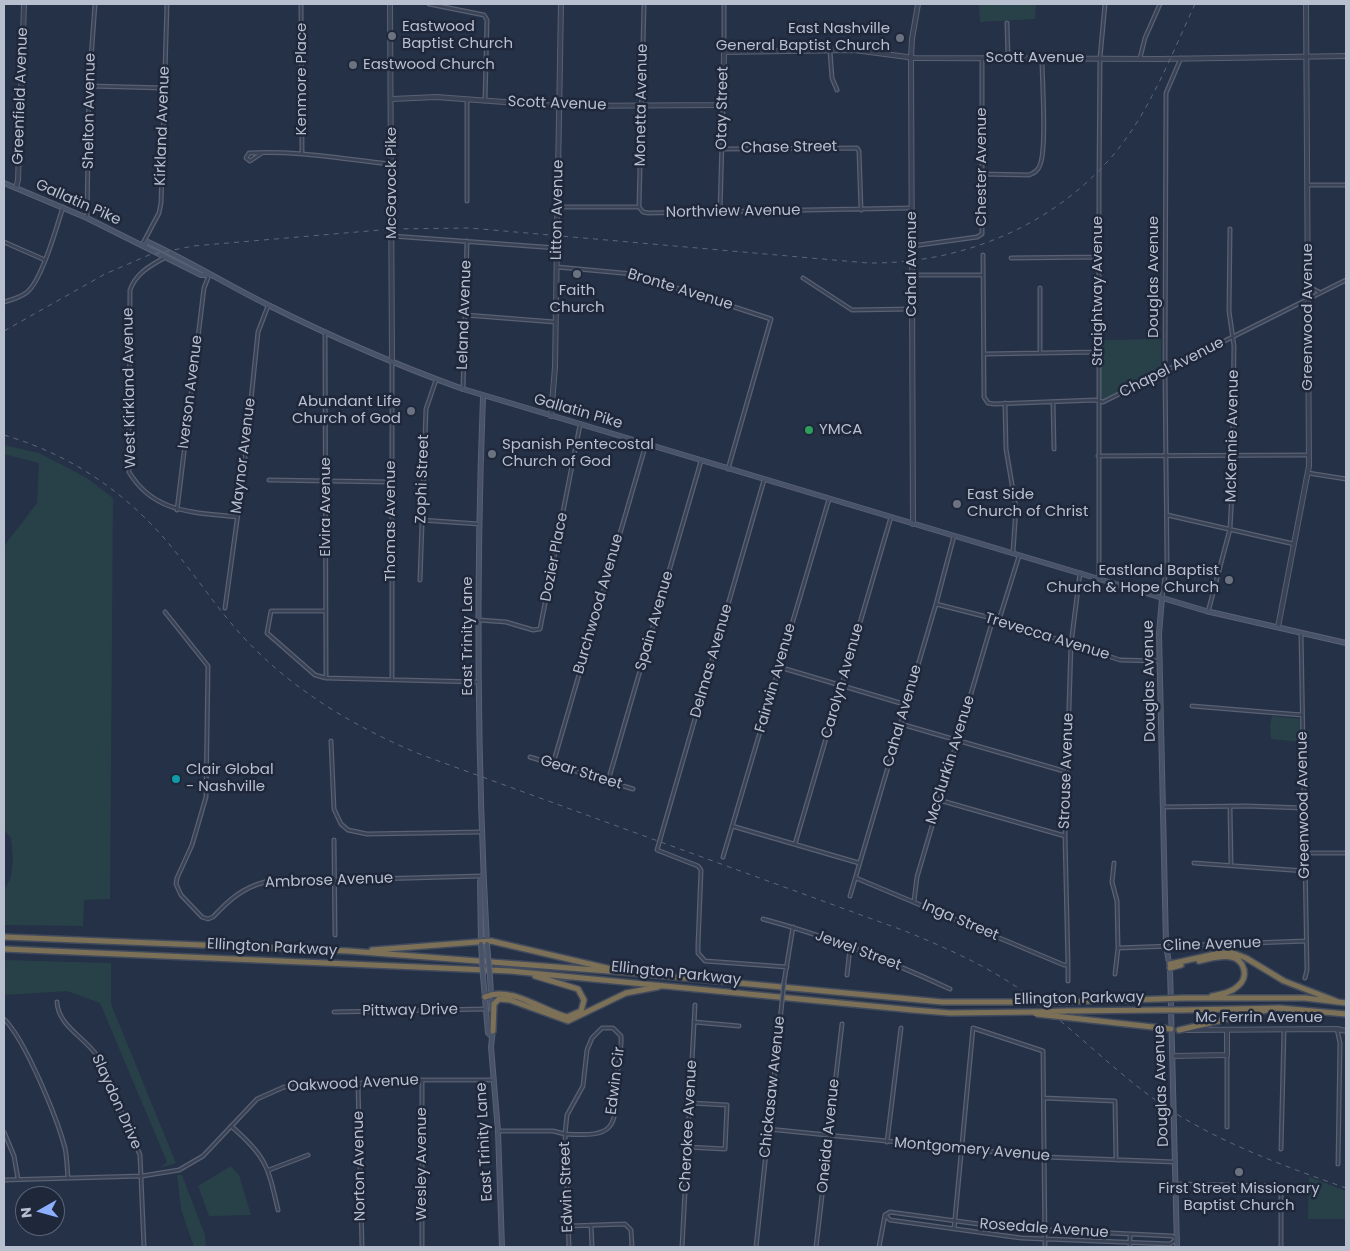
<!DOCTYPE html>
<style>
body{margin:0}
#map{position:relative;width:1350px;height:1251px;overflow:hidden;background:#253147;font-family:Poppins,sans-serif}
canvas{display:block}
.frame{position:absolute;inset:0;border:5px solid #b8bfcf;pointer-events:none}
.north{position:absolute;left:15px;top:1186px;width:50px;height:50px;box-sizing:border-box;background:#1f283b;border:1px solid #5c6476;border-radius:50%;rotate:263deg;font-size:14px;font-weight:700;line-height:20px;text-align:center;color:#b8bfcf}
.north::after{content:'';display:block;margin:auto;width:18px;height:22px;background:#8dafff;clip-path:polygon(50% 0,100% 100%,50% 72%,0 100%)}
</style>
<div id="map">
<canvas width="1350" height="1251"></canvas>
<div class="frame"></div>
<div class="north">N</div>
</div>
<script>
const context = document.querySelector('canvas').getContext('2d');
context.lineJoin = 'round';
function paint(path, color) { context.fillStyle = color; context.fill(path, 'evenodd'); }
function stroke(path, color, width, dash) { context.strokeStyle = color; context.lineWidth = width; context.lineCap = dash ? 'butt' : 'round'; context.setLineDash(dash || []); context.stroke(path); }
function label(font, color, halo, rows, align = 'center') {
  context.font = font + ' Poppins,sans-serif'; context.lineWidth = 5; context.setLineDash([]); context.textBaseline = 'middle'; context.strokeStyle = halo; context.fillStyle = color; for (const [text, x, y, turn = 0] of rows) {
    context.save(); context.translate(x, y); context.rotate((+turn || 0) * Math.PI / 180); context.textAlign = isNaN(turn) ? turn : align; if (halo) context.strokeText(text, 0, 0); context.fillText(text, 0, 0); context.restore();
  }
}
const green = new Path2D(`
 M979,4H1036L1035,19L980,22Z
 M1161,339V370L1104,400L1100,399L1099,340Z
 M4,445L39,453L87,478L113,498L110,899L84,900L83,926L4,925V890L11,877L13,858L11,838L4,830V546L37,503L39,463L4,454Z
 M1272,716L1300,719V742L1271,739L1270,725Z
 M4,960L111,963V1004L176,1163L160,1168L167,1162L100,1003L67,991L4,995Z
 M231,1166L239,1175L251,1215L209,1216L198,1186Z
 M177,1175H182L205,1235L206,1247H194L181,1209Z
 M1309,1177L1346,1191V1219H1308Z`);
const minor = new Path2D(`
 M301,4L302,154
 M429,4L484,15L487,20L485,101
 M724,4V52
 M1007,23L1008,58
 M830,51L832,78L837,90
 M1140,58L1145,38L1160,4
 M89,86L164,88
 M467,100V201
 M722,149L857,148L859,151L861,210
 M262,153L250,161L246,158L249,153C296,150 344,159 390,164
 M982,174L1029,175C1034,173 1038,171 1040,165C1047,148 1042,80 1042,58
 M1308,185H1346
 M558,207H639
 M639,207L643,212L648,213L912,208
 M639,207L644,4
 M720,213L723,105
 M87,218L89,86L95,4
 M392,236L557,248
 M4,242L45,260
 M142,245L159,213L161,203L167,4
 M912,246L977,237L982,234V58
 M983,255L984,397L988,403L994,404L1095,400L1103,402L1346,280
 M164,258C150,266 136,273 130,290L129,472C154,514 195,512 237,517
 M1011,258L1098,257
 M557,267L633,274L771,319L728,469
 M912,275H983
 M803,278L852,310L912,309
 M1309,287L1319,292
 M1040,288V352
 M4,302C11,300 19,298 26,293C41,283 57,226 63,207
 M465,315L555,322
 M325,332L326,678L478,682
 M984,354L1098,352
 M463,389L467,241
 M1053,402L1054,449
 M1005,403L1006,449L1016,508L1013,552
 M1098,456L1309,455
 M1308,473L1346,479
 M269,480L390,482
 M764,480L657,850L698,866L701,870L698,945V953L705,961L787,967
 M177,510L204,288L209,275
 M1167,515L1294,544
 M421,520L479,524
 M1099,579V181L1100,58L1105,4
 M420,580L426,409L436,380
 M1162,598L1167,563L1165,372L1166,93L1181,58
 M936,604L999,620L1120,660L1160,661
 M225,608L243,477L258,332L268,306
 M326,611H271L267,633L315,675L326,678
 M165,612L208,666L206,797L192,845L177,878L176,884L181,895L202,917L208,919L213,917C229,900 242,888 265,882L482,876
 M1208,612L1230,529L1232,491L1234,346L1229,311L1230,229
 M479,620L506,622L533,630L540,629L580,425
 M999,620L1019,556
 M1301,633L1307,970L1305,978
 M779,667L907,705
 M392,679V362
 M1192,706L1302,715
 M901,724L1067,772
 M331,741L334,809L341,824L348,830L367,834L482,832
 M530,757L633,789
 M553,764L646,444
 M608,781L701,461
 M939,800L1065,836
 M1230,806L1231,865
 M1163,807L1247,806L1304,808
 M732,826L859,863
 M334,840L335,935
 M795,844L891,517
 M1305,853H1346
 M723,857L829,499
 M1114,863L1112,882L1117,901L1118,948L1115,974
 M1194,863L1305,871
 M856,878L1064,965H1068L1065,836L1071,644L1080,573
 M850,896L936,604L954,536
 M914,901L917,877L993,619
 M763,919C827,936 890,961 950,989
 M1118,948L1306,941
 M847,975L850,948
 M1068,981V965
 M784,982L793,927
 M57,1002C58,1026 86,1038 98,1057L140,1155L144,1247
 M334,1012L486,1009
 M4,1019C25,1039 57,1118 65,1148C67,1157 67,1168 68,1178
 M694,1022L739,1026
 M602,1028H613L621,1036C622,1052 617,1067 617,1082C616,1130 614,1137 565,1134L567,1115L583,1086L587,1050L592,1038Z
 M1337,1029L1340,1043L1338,1164
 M1227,1055V1127
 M422,1080V1247
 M358,1084L362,1247
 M1044,1098L1115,1101L1116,1160
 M231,1126C266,1156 268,1166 278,1210
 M768,1129L1045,1157L1175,1162
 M498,1131H553L565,1134L569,1247
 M4,1132L14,1156L18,1179
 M887,1142L901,1028
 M687,1147L725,1149L727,1105L690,1103
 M1281,1149L1284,1030
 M269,1170L308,1155
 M4,1180L142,1176L179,1170L203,1156L257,1099L284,1087L422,1080H493
 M1177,1184L1281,1186V1247
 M890,1212L1008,1228L1172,1236L1177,1239L1170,1244L1021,1238L890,1220L885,1215Z
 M591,1225L592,1247
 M569,1226L625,1224L631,1230L632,1247
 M954,1229L973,1028L1043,1051L1045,1247
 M682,1247L695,1005
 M756,1247L782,1002
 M816,1247L842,1024
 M879,1247L885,1215
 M1130,1247V1235`);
const tertiary = new Path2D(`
 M390,4L392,362
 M392,99L436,97L559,106L723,105L724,52L854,50L915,58L1160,59L1346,56
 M16,188L18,180L24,4
 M557,229L561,4
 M551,416L555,367L557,241
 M913,524L911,58L912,39L918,4
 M1278,627L1309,466L1306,4
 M1186,1030L1337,1029L1346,1031
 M1173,1056L1227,1055V1031`);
const secondary = new Path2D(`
 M4,183L87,218L201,275H209
 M142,245L148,242C189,261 226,284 266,304C330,336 396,365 463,389L1206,611L1346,643
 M483,396C476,578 477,761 487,943
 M1162,598L1159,634L1166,946L1170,968L1177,1247
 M481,943L480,882L482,876
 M483,976L488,1033L491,1036
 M490,977L492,1010
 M493,1029L491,1047L498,1131L502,1247`);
const motorway = new Path2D(`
 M4,937L349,951L621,972L942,1002H1021
 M4,949L510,971L913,1010L950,1013L1033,1012
 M372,950L491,941L611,969
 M1199,961C1209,959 1220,955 1231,957C1245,960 1249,977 1238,986C1231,993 1221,994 1212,996
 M1170,964L1220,953H1233L1246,958L1284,981L1336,1001
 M1170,968L1181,965
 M485,997C510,985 543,1011 567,1017L581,1011L584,1000L578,989L535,976
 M1183,998H1305L1346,1003
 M1053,1002L1158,999
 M1182,1010L1280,1008L1346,1014
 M1066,1011L1158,1010
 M1072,1018L1171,1029
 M1179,1030L1267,1010
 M493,1031L494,1004L499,999L510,1000L568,1021L626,993L658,987`);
const rail = new Path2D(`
 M4,331L105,274L149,255L193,246L392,229L470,228L868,263C973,264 1076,216 1134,127C1159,88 1176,45 1195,4
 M4,435C72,455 129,494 174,550C198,579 219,611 245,639C294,691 356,728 422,755L905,931C949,949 994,969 1032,998C1077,1032 1117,1074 1164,1106C1220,1143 1284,1166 1346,1188`);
const minorBridge = new Path2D(`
 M782,1002L784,982`);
const tertiaryBridge = new Path2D(`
 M557,241V229`);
const secondaryBridge = new Path2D(`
 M481,944L483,976
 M487,944L490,977`);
const motorwayBridge = new Path2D(`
 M1158,999L1183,998
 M1021,1002H1053
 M1158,1010H1182
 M1033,1012L1066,1011
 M1036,1014L1072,1018`);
const markers = [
 [392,36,5,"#6b7280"],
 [900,38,5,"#6b7280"],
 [353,65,5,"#6b7280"],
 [577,274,5,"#6b7280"],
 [411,411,5,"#6b7280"],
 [809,430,5,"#2e9e5b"],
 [492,454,5,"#6b7280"],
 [957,504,5,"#6b7280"],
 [1229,580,5,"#6b7280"],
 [176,779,5,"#0f9aa8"],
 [1239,1172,5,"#6b7280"]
];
const poiNames = [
 ["Eastwood",402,27],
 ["Baptist Church",402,44],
 ["East Nashville",890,29,"right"],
 ["General Baptist Church",890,46,"right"],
 ["Eastwood Church",363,65],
 ["Faith",577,291,"center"],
 ["Church",577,308,"center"],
 ["Abundant Life",401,402,"right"],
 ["Church of God",401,419,"right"],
 ["YMCA",819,430],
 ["Spanish Pentecostal",502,445],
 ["Church of God",502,462],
 ["East Side",967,495],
 ["Church of Christ",967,512],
 ["Eastland Baptist",1219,571,"right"],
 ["Church & Hope Church",1219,588,"right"],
 ["Clair Global",186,770],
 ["- Nashville",186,787],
 ["First Street Missionary",1239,1189,"center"],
 ["Baptist Church",1239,1206,"center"]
];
const streetNames = [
 ["Scott Avenue",1035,58],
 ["Kenmore Place",302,79,-90],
 ["Greenfield Avenue",21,96,-88],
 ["Scott Avenue",557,104,2],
 ["Monetta Avenue",642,105,-89],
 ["Otay Street",723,108,-89],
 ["Shelton Avenue",90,111,-89],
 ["Kirkland Avenue",163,126,-88],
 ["Chase Street",789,148,-1],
 ["Chester Avenue",982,167,-90],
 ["McGavock Pike",392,183,-90],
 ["Gallatin Pike",78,203,24],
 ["Litton Avenue",558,210,-89],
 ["Northview Avenue",733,212,-1],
 ["Cahal Avenue",912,264,-90],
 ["Douglas Avenue",1154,277,-90],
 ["Bronte Avenue",680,290,17],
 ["Straightway Avenue",1098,291,-90],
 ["Leland Avenue",465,315,-88],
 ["Greenwood Avenue",1308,317,-90],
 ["Chapel Avenue",1172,368,-27],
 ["West Kirkland Avenue",130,388,-91],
 ["Iverson Avenue",191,392,-83],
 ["Gallatin Pike",578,412,16],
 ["McKennie Avenue",1233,436,-89],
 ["Maynor Avenue",244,456,-83],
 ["Zophi Street",423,479,-88],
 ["Elvira Avenue",326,507,-90],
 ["Thomas Avenue",391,521,-90],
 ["Dozier Place",555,557,-79],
 ["Burchwood Avenue",599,604,-74],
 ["Spain Avenue",655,621,-74],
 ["East Trinity Lane",468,636,-90],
 ["Trevecca Avenue",1047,637,17],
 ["Delmas Avenue",712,661,-74],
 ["Fairwin Avenue",776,678,-74],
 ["Carolyn Avenue",843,681,-74],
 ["Douglas Avenue",1150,681,-91],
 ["Cahal Avenue",903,716,-74],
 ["McClurkin Avenue",951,760,-73],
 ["Strouse Avenue",1067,771,-88],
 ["Gear Street",581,773,17],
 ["Greenwood Avenue",1304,805,-91],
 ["Ambrose Avenue",329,881,-2],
 ["Inga Street",960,921,23],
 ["Cline Avenue",1212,945,-2],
 ["Ellington Parkway",272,948,3],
 ["Jewel Street",858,951,20],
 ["Ellington Parkway",676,974,6],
 ["Ellington Parkway",1079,999,-1],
 ["Pittway Drive",410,1011,-1],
 ["Mc Ferrin Avenue",1259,1018],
 ["Edwin Cir",616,1081,-83],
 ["Oakwood Avenue",353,1084,-3],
 ["Douglas Avenue",1162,1086,-92],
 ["Chickasaw Avenue",773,1087,-84],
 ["Slaydon Drive",116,1102,66],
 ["Cherokee Avenue",689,1126,-87],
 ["Oneida Avenue",829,1136,-84],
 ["East Trinity Lane",485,1142,-93],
 ["Montgomery Avenue",972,1150,5],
 ["Wesley Avenue",422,1164,-90],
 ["Norton Avenue",360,1166,-91],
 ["Edwin Street",567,1187,-92],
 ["Rosedale Avenue",1044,1229,4]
];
paint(green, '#284148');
stroke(minor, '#596173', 5);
stroke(tertiary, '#596173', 6);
stroke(secondary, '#596173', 6);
stroke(motorway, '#424b5d', 8);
stroke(minor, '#3a4356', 2.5);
stroke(tertiary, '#3a4356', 4);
stroke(secondary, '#485269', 4);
stroke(motorway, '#7c7157', 5);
stroke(rail, '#5c677d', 1, [5, 5]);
stroke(minorBridge, '#596173', 5, []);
stroke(tertiaryBridge, '#596173', 6, []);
stroke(secondaryBridge, '#596173', 6, []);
stroke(motorwayBridge, '#424b5d', 8, []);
stroke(minorBridge, '#3a4356', 2.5);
stroke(tertiaryBridge, '#3a4356', 4);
stroke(secondaryBridge, '#485269', 4);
stroke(motorwayBridge, '#7c7157', 5);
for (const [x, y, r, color] of markers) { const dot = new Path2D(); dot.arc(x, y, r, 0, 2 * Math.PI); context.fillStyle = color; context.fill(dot); stroke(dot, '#1f283b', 2); }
label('15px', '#b8bfcf', '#1f283b', poiNames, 'left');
label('15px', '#b8bfcf', '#1f283b', streetNames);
</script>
